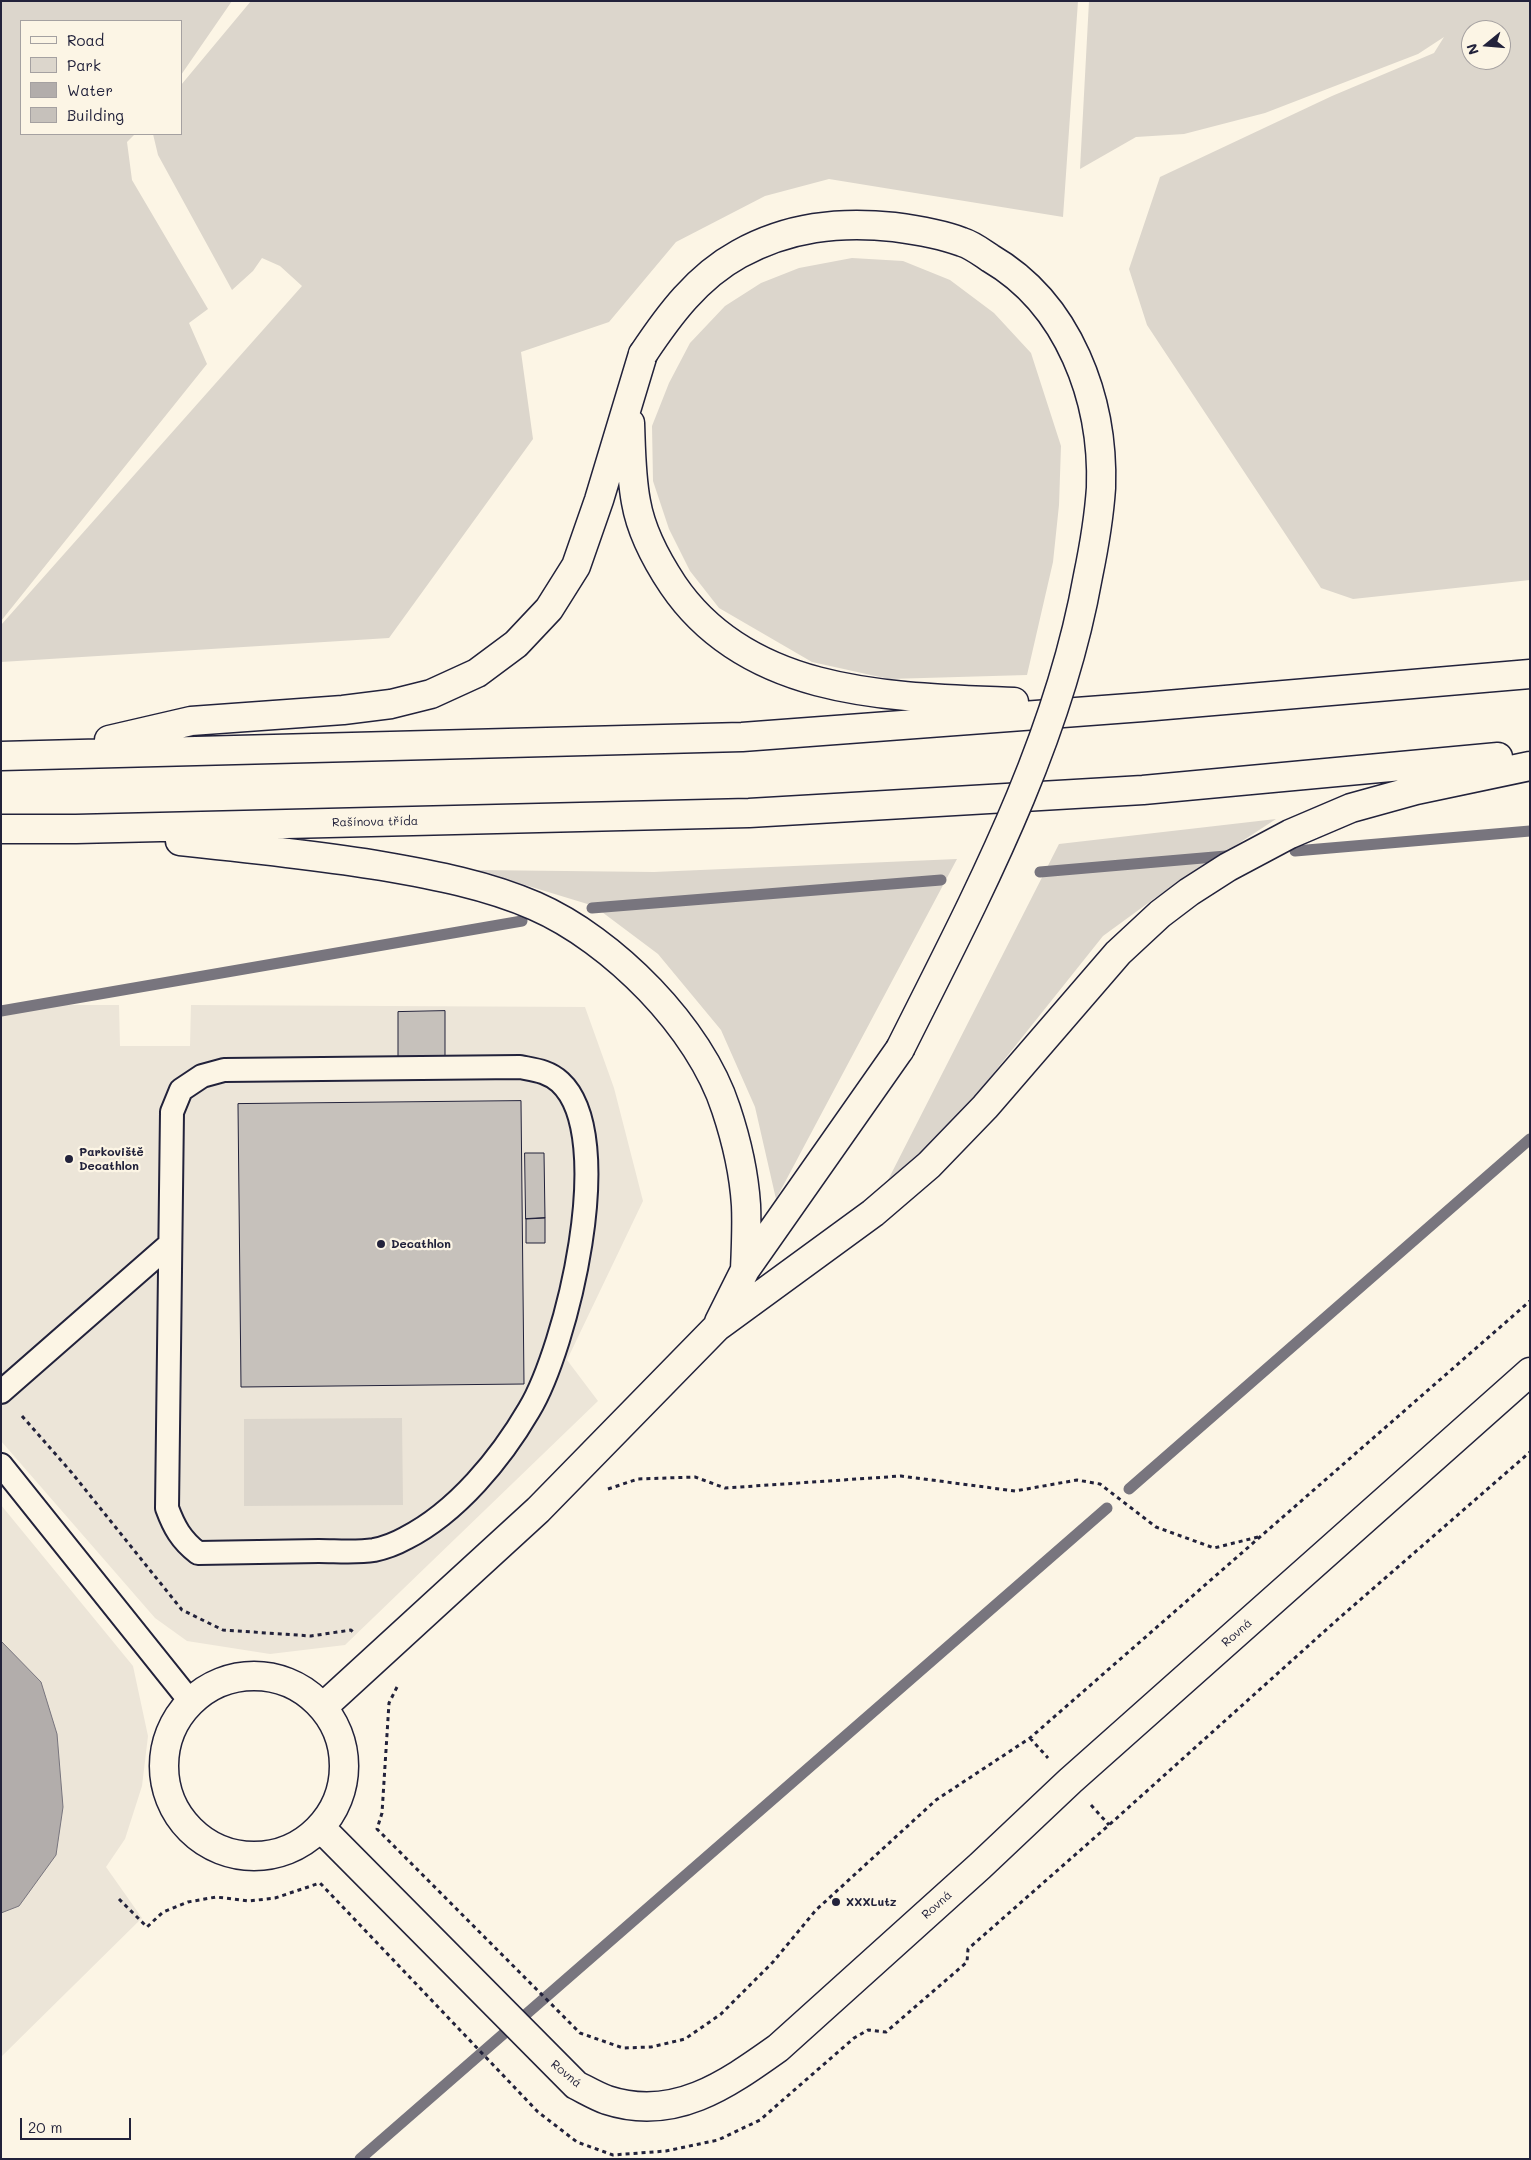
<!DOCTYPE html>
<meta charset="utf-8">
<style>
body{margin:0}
#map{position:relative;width:1531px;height:2160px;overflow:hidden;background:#fcf5e5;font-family:Mali,sans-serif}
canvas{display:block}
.frame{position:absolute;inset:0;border:2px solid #22223b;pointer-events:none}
.legend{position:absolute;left:20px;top:20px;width:162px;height:115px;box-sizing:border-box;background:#fcf5e5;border:1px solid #a5a1a1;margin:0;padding:6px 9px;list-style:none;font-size:15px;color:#22223b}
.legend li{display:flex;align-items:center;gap:10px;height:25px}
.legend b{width:25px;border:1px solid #a5a1a1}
.north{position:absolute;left:1461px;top:20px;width:50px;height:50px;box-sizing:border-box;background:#fcf5e5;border:1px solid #a5a1a1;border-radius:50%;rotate:253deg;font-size:14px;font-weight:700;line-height:20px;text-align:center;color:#22223b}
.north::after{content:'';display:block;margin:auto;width:18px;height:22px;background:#22223b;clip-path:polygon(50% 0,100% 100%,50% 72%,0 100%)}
.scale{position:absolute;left:20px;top:2118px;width:111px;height:22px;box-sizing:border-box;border:2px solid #22223b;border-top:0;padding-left:6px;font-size:15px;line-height:18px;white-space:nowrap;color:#22223b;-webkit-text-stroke:4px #fcf5e5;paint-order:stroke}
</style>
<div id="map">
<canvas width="1531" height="2160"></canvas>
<div class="frame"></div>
<ul class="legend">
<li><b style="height:6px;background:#fcf5e5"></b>Road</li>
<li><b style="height:14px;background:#dcd6cc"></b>Park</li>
<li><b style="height:14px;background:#b2adab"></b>Water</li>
<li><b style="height:14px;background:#c6c1bb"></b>Building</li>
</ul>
<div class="north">N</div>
<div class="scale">20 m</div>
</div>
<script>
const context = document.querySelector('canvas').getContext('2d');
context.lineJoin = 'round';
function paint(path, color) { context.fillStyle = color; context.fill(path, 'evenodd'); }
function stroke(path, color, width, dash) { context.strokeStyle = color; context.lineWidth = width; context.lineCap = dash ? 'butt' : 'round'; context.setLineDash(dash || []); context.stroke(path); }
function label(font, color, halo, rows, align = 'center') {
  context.font = font + ' Mali,sans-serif'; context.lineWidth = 4.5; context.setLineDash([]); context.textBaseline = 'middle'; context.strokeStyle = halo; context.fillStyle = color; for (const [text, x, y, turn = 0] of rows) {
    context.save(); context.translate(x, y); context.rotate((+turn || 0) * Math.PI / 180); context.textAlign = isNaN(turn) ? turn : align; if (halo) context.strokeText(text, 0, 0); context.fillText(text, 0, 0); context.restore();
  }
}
const built = new Path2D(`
 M1,1005H119L120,1046H190L191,1005L585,1007L614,1088L643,1201L567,1360L598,1401L345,1645L270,1654L187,1641L155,1618L1,1441Z
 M1,1505L133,1666L148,1736L142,1786L125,1839L106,1867L142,1918L1,2057Z`);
const green = new Path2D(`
 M1,1H232L181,75V21H21V134H135L127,142L132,180L208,309L189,323L207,364L1,621Z
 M251,1H1078L1063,217L829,179L765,196L676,242L609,322L521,352L533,439L389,638L1,662V625L302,286L280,266L262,258L253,271L232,290L158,155L153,134H181V85Z
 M1089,1H1530V580L1353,599L1321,588L1147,325L1129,269L1160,177L1332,96L1434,53L1444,37L1418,54L1265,113L1184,134L1136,137L1080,169ZM1471,30H1501V60H1471Z
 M852,258L903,261L950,280L994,313L1031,353L1061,446L1059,505L1053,562L1027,675L889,679L812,662L719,608L690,571L669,529L653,481L652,426L669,383L690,343L725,306L761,283L799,268Z
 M1276,819L1155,898L1103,936L945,1134L886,1184L1059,844Z
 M957,859L776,1199L755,1107L721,1030L658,954L594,906L476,870L654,872Z
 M402,1418L403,1505L244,1506V1419Z`);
const water = new Path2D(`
 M1,1641L41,1682L57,1734L63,1807L56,1855L19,1906L1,1913Z`);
const stream = new Path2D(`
 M1295,851L1530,831
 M1040,872L1226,856
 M592,908L941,880
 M1,1011L522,921
 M1129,1489L1530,1139
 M360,2159L1107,1508`);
const building = new Path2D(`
 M445,1011V1059L398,1060V1012Z
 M521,1101L524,1384L241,1387L238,1104Z
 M525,1153H544L545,1218L526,1219Z
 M545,1218V1243H526V1219Z`);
const path = new Path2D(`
 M22,1416L72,1473L182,1610L223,1630L311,1636L351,1630L354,1633
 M608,1489L638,1479L695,1477L725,1488L901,1476L1015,1491L1077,1480L1100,1484L1156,1527L1214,1548L1258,1537
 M397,1687L389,1703L382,1813L377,1829L580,2033L623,2048L651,2047L685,2039L721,2014L773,1962L816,1910L936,1800L1030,1738L1530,1301
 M1030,1738L1048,1758
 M1091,1805L1109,1825
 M119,1899L147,1927L163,1912L188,1902L216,1897L249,1901L275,1898L320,1883L538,2112L577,2142L613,2155L666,2151L718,2140L760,2120L854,2038L868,2030L886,2032L967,1962L968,1949L1109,1825L1337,1620L1530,1452`);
const service = new Path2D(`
 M520,1067C535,1070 548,1071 560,1082C619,1136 566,1349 529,1410C501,1458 457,1512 406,1538C397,1543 384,1548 374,1550C356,1553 336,1551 319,1551C279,1552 238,1552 198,1553C181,1540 174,1527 167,1508L172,1112L181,1090L202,1076L224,1070Z
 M1,1392L170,1244
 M1,1465L190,1701`);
const minor = new Path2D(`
 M164 1766a90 90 0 1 1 180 0a90 90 0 1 1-180 0Z
 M321,1828L576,2085C586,2090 596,2096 607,2100C674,2122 726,2085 778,2048L980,1866L1070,1781L1530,1372`);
const primary = new Path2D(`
 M630,423C631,450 631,476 636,502C641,531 657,561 673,585C749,697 893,697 1014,702
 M109,740L191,721L343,710L391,704L431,694L477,673L516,644L549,609L576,566L599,500L643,354
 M1,756L742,737L1143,707L1530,674
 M1,829H76L749,813L1143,790L1498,757
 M180,841C247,848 315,855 382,866C434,875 487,885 535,906C613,940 700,1028 726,1109C736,1139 744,1174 746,1205C747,1226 746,1248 745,1270
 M719,1322L745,1270L900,1049
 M323,1707L538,1510L717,1327L873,1213L929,1165L985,1107L1118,953L1160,914L1189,892L1228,867L1290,834L1351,808L1416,790L1530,766`);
const primaryBridge = new Path2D(`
 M643,354C669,315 697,277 739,254C788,227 839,221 894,227C917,230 941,234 962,242C972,245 981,252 990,258C1069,304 1104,399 1101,488C1099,517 1094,547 1088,576C1058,745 976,897 900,1049`);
const markers = [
 [69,1159,5,"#22223b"],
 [381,1244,5,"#22223b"],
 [836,1902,5,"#22223b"]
];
const streetNames = [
 ["Rašínova třída",375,822,-1],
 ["Rovná",1237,1633,-41],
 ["Rovná",937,1905,-42],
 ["Rovná",566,2074,40]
];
const poiNames = [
 ["Parkoviště",79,1152],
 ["Decathlon",79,1166],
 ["Decathlon",391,1244],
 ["XXXLutz",846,1902]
];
paint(built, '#ece5d8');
paint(green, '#dcd6cc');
paint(water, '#b2adab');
stroke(water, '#78757e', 1);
stroke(stream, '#78757e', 11);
paint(building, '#c6c1bb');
stroke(building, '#22223b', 1);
stroke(service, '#22223b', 26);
stroke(minor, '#22223b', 31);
stroke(primary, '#22223b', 31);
stroke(path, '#22223b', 3, [4, 4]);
stroke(service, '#fcf5e5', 22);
stroke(minor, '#fcf5e5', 28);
stroke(primary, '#fcf5e5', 28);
stroke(primaryBridge, '#22223b', 31, []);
stroke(primaryBridge, '#fcf5e5', 28);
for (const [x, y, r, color] of markers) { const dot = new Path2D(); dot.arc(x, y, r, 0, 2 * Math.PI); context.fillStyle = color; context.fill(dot); stroke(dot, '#fcf5e5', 2); }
label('12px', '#22223b', '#fcf5e5', streetNames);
label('bold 12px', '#22223b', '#fcf5e5', poiNames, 'left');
</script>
